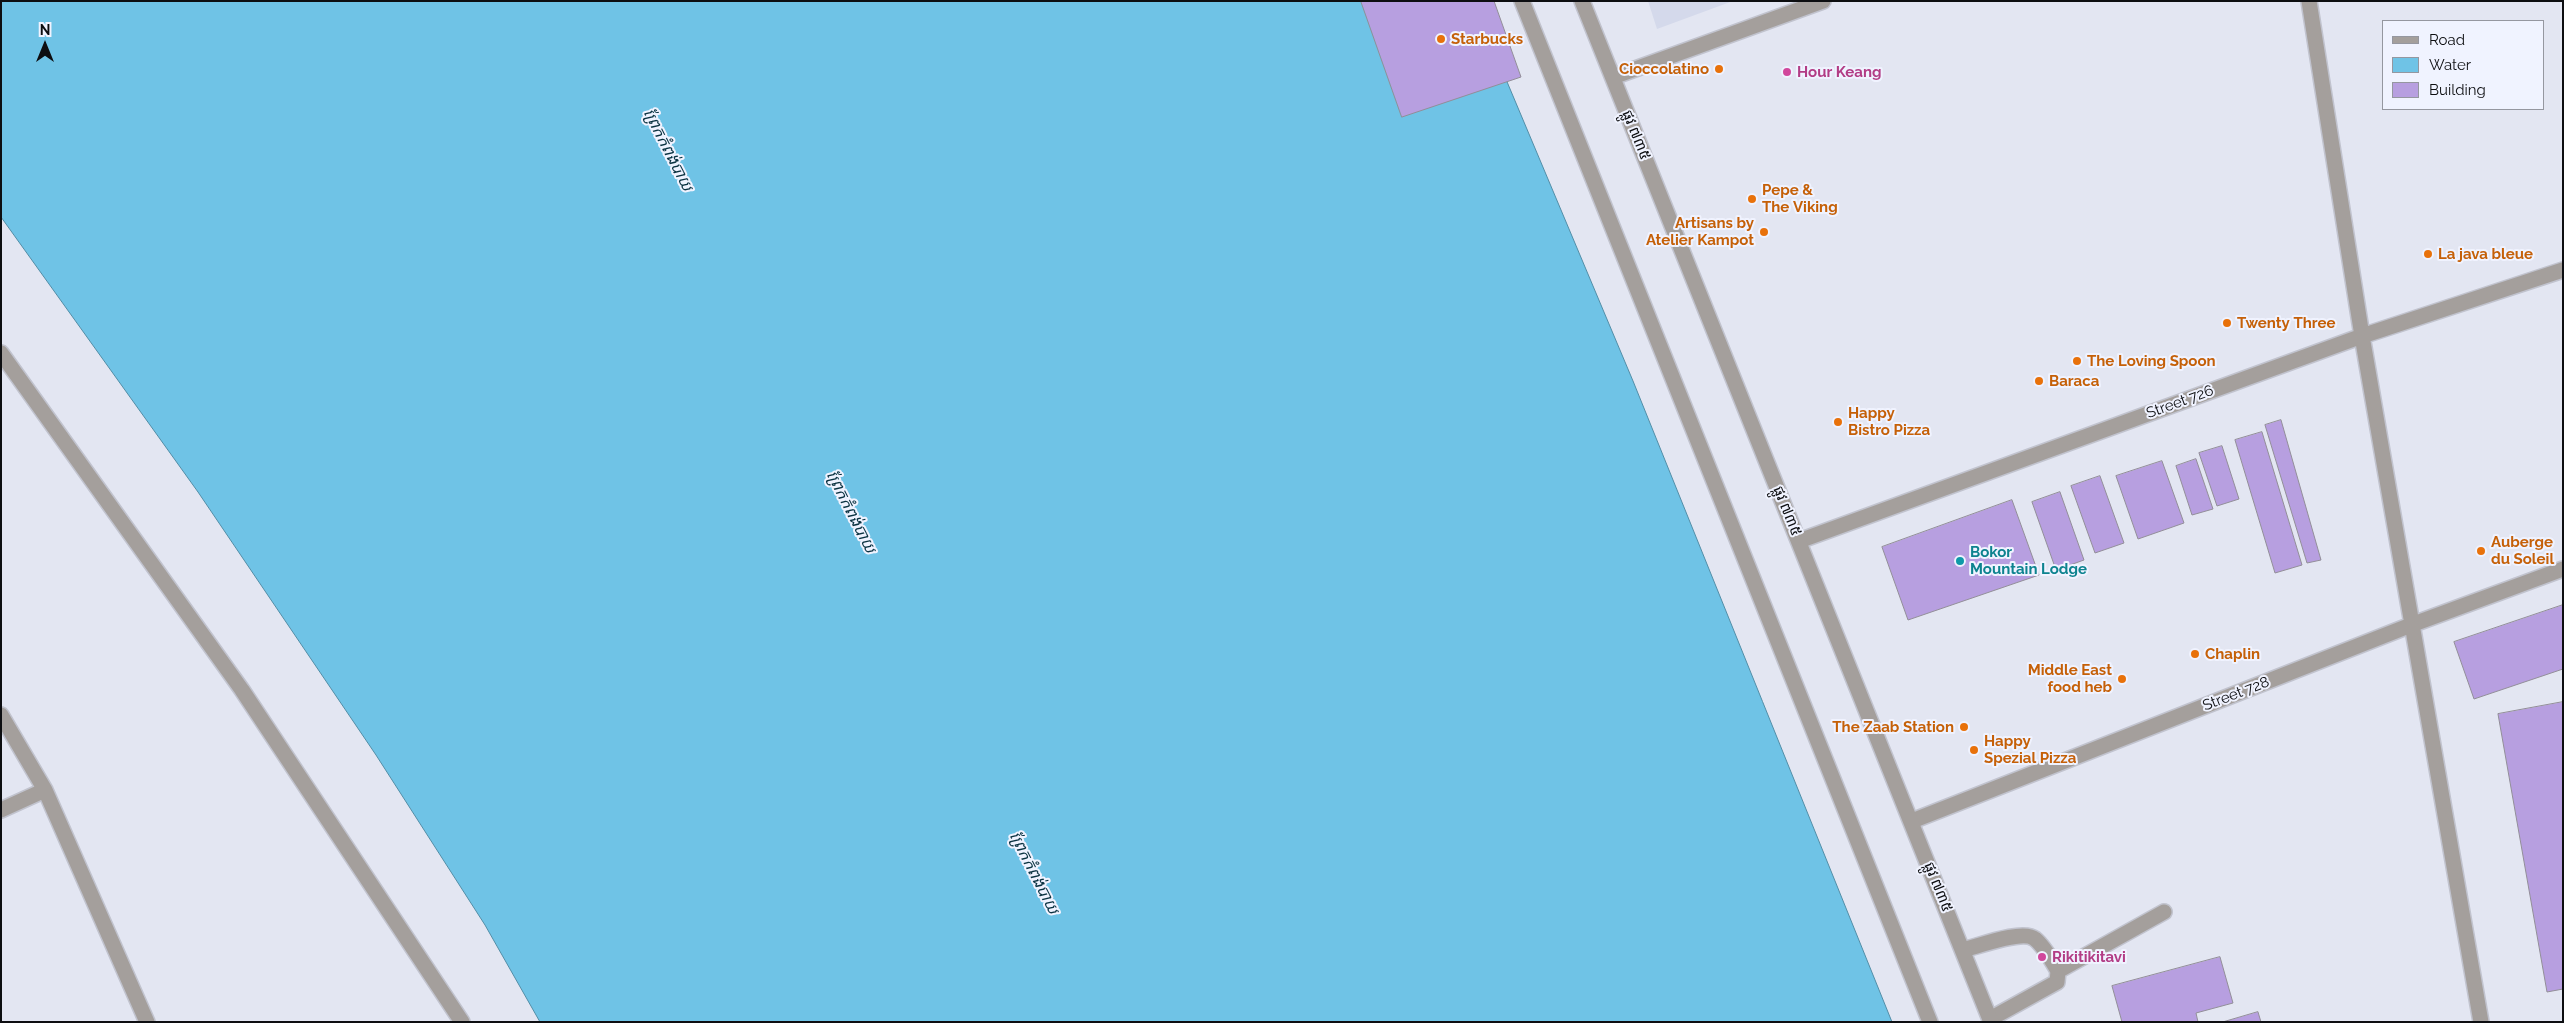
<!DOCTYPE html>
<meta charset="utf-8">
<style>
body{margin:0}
#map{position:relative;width:2564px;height:1023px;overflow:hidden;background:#e3e6f2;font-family:Raleway,sans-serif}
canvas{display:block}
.frame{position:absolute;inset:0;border:2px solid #0d0e11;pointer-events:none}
.legend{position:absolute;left:2382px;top:20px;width:162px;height:90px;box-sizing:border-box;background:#f0f3ff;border:1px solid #9597a0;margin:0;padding:6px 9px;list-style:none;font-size:15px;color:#0d0e11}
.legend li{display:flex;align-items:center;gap:10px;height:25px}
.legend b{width:25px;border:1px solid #9597a0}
.north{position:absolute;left:20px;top:20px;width:50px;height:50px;-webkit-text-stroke:4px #f0f3ff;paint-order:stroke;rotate:0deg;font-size:14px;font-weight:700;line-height:20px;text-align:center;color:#0d0e11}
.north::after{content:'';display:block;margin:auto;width:18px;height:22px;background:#0d0e11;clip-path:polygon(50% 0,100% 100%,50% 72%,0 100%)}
</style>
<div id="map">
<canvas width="2564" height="1023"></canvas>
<div class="frame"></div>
<ul class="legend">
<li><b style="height:6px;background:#a49f9c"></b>Road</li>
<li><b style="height:14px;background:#6fc3e6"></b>Water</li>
<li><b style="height:14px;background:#b79fe0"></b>Building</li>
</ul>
<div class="north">N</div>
</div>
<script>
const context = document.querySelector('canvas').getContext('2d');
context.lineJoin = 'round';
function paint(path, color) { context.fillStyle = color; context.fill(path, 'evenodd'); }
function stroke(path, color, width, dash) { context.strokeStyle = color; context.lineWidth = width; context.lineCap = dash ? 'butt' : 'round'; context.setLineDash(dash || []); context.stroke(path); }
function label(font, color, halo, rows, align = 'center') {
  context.font = font + ' Raleway,"Noto Sans Khmer",sans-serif'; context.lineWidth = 4; context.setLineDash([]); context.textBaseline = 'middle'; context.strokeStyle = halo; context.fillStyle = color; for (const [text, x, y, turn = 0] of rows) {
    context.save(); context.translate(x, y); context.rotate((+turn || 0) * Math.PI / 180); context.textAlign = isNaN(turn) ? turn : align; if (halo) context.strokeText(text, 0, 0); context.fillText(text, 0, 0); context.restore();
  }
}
const built = new Path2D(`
 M1648,1H1733L1657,29Z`);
const water = new Path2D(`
 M1,1H1473L1633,381L1892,1022H540L485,925L376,755L198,492L1,217Z`);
const building = new Path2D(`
 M1361,1H1494L1521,77L1402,117Z
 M2281,420L2321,560L2307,563L2265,425Z
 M2262,432L2302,565L2275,573L2235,440Z
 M2222,446L2239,499L2217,506L2199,453Z
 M2196,459L2213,509L2192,515L2176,466Z
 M2162,461L2184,523L2138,539L2116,476Z
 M2100,476L2124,543L2095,553L2071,486Z
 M2060,492L2084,560L2056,570L2032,502Z
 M2012,500L2039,575L1908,620L1882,547Z
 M2563,605V669L2474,699L2454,642Z
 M2563,702V989L2547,992L2498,714Z
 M2220,957L2233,1003L2196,1013L2198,1022H2122L2112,986Z
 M2258,1012L2261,1022H2223Z`);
const service = new Path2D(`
 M1963,950C1979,946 2023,929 2035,939C2044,946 2052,961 2058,971L2057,982L1990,1019
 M2058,971L2164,912`);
const pedestrian = new Path2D(`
 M1522,1L1930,1022`);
const minor = new Path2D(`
 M2309,1L2362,336L2481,1022
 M1,353L242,690L462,1022
 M1799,541L2362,336L2563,270
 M1,715L45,790L147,1022
 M1,810L45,790
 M1912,821L2411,625L2563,569`);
const tertiary = new Path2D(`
 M1582,1L1991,1022
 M1613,77L1823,1`);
const markers = [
 [1441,39,5,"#e8710a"],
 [1719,69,5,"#e8710a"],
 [1787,72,5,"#d1479c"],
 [1752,199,5,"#e8710a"],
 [1764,232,5,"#e8710a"],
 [2428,254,5,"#e8710a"],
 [2227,323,5,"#e8710a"],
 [2077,361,5,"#e8710a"],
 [2039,381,5,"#e8710a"],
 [1838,422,5,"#e8710a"],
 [2481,551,5,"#e8710a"],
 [1960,561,5,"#0f9aa8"],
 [2195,654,5,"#e8710a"],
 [2122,679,5,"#e8710a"],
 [1964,727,5,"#e8710a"],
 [1974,750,5,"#e8710a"],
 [2042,957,5,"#d1479c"]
];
const foodNames = [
 ["Starbucks",1451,39],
 ["Cioccolatino",1709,69,"right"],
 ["Pepe &",1762,190],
 ["The Viking",1762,207],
 ["Artisans by",1754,223,"right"],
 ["Atelier Kampot",1754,240,"right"],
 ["La java bleue",2438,254],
 ["Twenty Three",2237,323],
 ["The Loving Spoon",2087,361],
 ["Baraca",2049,381],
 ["Happy",1848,413],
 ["Bistro Pizza",1848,430],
 ["Auberge",2491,542],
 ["du Soleil",2491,559],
 ["Chaplin",2205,654],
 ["Middle East",2112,670,"right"],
 ["food heb",2112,687,"right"],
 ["The Zaab Station",1954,727,"right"],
 ["Happy",1984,741],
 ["Spezial Pizza",1984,758]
];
const hotelNames = [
 ["Hour Keang",1797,72],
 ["Rikitikitavi",2052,957]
];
const streetNames = [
 ["ផ្លូវ ៧៣៥",1636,135,68],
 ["Street 726",2180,402,-20],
 ["ផ្លូវ ៧៣៥",1787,511,68],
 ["Street 728",2236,694,-21],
 ["ផ្លូវ ៧៣៥",1938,887,68]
];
const cultureNames = [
 ["Bokor",1970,552],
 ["Mountain Lodge",1970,569]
];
const waterNames = [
 ["ព្រែកកំពង់បាយ",668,150,63],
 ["ព្រែកកំពង់បាយ",851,512,63],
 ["ព្រែកកំពង់បាយ",1034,873,63]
];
paint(built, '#d4d9eb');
paint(water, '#6fc3e6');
stroke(water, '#528da6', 1);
paint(building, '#b79fe0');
stroke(building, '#928e98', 1);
stroke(service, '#c1c3ce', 18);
stroke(pedestrian, '#c1c3ce', 18);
stroke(minor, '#c1c3ce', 18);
stroke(tertiary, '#c1c3ce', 18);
stroke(service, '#a49f9c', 15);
stroke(pedestrian, '#a49f9c', 15);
stroke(minor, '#a49f9c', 15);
stroke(tertiary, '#a49f9c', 15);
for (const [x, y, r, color] of markers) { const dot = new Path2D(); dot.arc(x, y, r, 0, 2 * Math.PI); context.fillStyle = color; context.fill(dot); stroke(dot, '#f0f3ff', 2); }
label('bold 15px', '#c56008', '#f0f3ff', foodNames, 'left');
label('bold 15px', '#b23c85', '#f0f3ff', hotelNames, 'left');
label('15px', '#0d0e11', '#f0f3ff', streetNames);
label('bold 15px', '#0d838f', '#f0f3ff', cultureNames, 'left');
label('italic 16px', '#0a3241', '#f0f3ff', waterNames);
</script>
